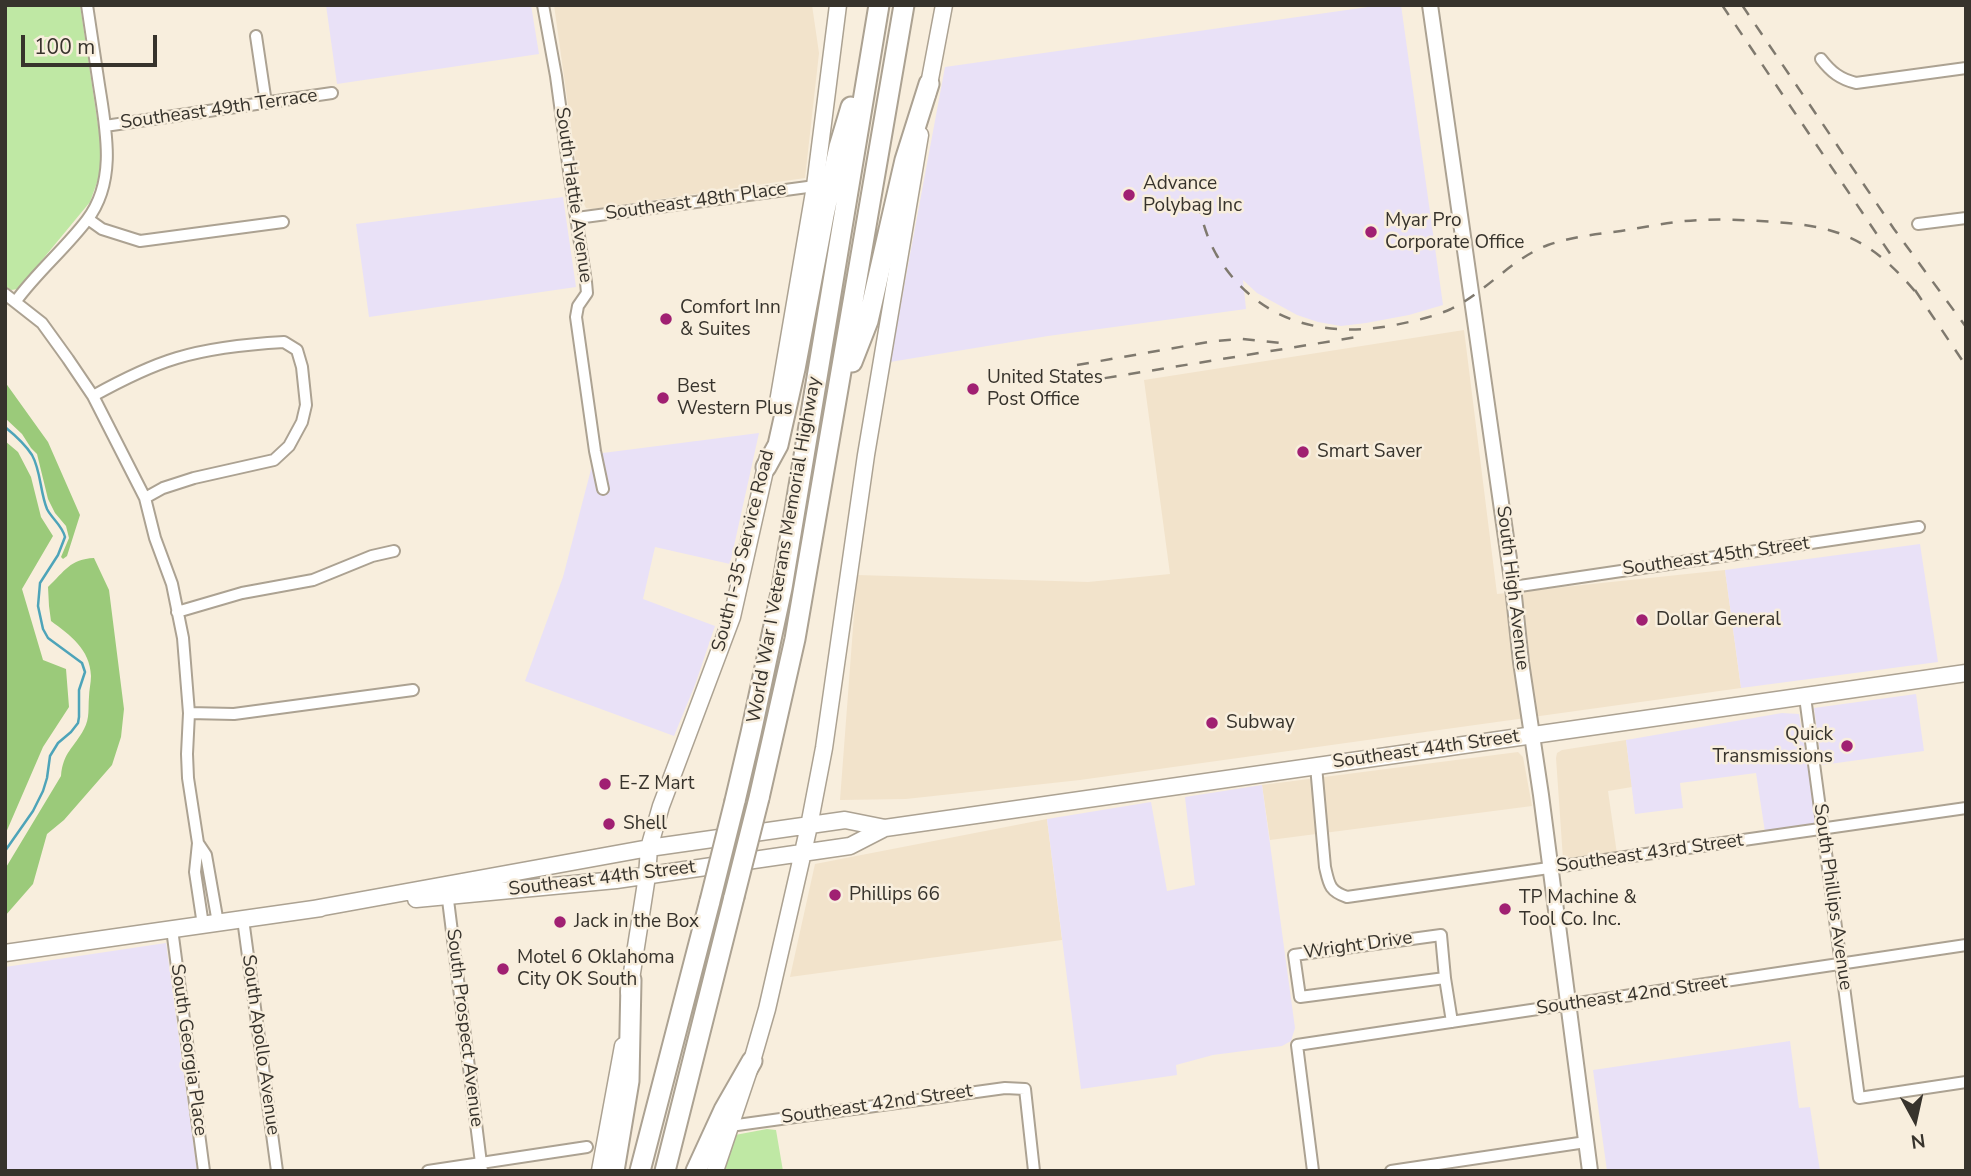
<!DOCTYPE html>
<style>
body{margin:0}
#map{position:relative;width:1971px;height:1176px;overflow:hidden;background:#f8eedd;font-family:"Nunito Sans",sans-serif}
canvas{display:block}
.frame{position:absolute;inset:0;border:7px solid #37332c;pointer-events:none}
.north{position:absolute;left:1880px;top:1085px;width:70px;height:70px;-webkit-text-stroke:5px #f8eedd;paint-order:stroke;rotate:172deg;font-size:19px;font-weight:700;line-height:28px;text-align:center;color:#37332c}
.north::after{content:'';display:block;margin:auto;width:24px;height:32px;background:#37332c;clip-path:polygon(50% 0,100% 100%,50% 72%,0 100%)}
.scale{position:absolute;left:21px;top:35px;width:136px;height:32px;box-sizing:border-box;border:4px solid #37332c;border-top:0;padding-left:9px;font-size:21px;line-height:24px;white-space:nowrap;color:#37332c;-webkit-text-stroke:5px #f8eedd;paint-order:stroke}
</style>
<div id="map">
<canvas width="1971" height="1176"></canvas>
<div class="frame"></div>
<div class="north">N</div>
<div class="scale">100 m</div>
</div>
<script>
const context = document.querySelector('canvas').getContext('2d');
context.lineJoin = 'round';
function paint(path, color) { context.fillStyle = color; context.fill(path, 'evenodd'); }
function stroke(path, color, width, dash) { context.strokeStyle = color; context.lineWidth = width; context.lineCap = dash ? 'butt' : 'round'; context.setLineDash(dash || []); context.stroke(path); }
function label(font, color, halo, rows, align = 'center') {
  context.font = font + ' "Nunito Sans",sans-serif'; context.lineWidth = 5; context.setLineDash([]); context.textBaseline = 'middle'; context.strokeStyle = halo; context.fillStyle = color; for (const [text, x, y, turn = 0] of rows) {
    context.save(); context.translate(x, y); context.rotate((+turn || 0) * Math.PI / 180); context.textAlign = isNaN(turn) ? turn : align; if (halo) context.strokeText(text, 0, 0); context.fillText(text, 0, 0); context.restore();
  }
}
const built = new Path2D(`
 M554,5H812L819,53L805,178L592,209L586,208L581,198Z
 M1464,330L1497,594L1725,570L1741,688L1080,780L906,799L840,800L857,575L1088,582L1170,574L1144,380Z
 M1626,740L1632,787L1608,791L1617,854L1569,861L1563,859L1556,758L1557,753L1562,750Z
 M1518,752L1523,757L1532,806L1270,840L1262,785Z
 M1047,819L1062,940L790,977L815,864Z`);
const industrial = new Path2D(`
 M326,5H531L539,54L337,84Z
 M1382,5H1401L1443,305L1409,315L1366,323L1341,326L1318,322L1297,315L1257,293L1243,280L1246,309L1048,336L890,362L945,67Z
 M563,197L576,287L369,317L356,224Z
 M759,433L730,564L655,547L643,599L715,626L695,685L674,736L525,681L563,577L595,454Z
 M1920,544L1938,662L1741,688L1725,570Z
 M1916,694L1924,751L1822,765L1814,708Z
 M1782,713L1799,714L1816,817L1814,824L1765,832L1756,773L1680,783L1683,808L1635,814L1626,740Z
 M1262,785L1295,1028L1291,1041L1282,1046L1213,1055L1176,1065L1177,1075L1081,1089L1047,819L1151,802L1167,891L1195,885L1185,797Z
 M166,943L197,1171H5V967Z
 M1790,1041L1799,1108L1810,1107L1820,1171H1607L1593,1070Z`);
const green = new Path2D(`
 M5,5H80L101,145L100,174L90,202L18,289L11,290L5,286Z
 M767,1129L776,1130L783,1171H723L735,1135Z`);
const forest = new Path2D(`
 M5,382L48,442L80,515L67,556L63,559L61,557L69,538L66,526L55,513L48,499L37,454L31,448L22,434L5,418Z
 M5,441L18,452L31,477L41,517L53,536L22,589L43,660L66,669L69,707L43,747L5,835Z
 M94,558L109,590L124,709L121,737L112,765L64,820L47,834L33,884L5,916V869L61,776C63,752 74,748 84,729C90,718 88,708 89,697C89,690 91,683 91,676C90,649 70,635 51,621L49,606L48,587C65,571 70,559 94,558Z`);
const stream = new Path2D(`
 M5,427C16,436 25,444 32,455C41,471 40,492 47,509C52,519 62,525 65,537L58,555L40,583L38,606L43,629L48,638L82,663L85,672L79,690V717L78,723L71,732L58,743L50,756L47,778L43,791L33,811L5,851`);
const minor = new Path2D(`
 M543,5L556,76L570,178L586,282L587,293L578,306L576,317L595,451L603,489
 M256,36L266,103
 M1821,59C1831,72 1840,79 1856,83L1966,68
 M105,126L332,93
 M577,218L815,186
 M88,219L102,229L140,241L283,222
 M1918,224L1966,218
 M5,294L42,323L68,359L93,396L145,498L155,538L172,584L183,638L189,713L187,754L188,778L198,843
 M16,301C37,272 65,249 87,220C117,181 106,130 99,85C95,58 91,32 87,5
 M93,396C120,381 147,367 177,358C210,348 249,344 284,342L297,350L302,367L306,405L302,422L289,446L274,460L194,478L163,488L145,498
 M1513,587L1919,527
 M177,612L242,593L313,580L372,556L394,551
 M1805,697L1859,1098L1966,1082
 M189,713L234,714L413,690
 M1316,766L1325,867C1329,884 1329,891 1347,897L1966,808
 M447,892L482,1171
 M243,919L277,1171
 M203,925L195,872L198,843L206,855L218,923
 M172,929L204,1171
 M1441,935L1445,978L1300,997L1294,955Z
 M1445,978L1452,1022
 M730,1126L1005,1088L1025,1089L1034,1171
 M428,1171L587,1147
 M1313,1171L1297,1045L1966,945
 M1391,1171L1586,1142`);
const tertiary = new Path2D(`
 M1430,5L1513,587L1521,662L1541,795L1590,1171`);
const secondary = new Path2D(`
 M927,95L944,5
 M777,408L815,186L838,5
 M416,899L616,880L850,846L885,828
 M313,909L649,848L845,820L885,828L1966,673
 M5,953L321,908
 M629,992L647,876L649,848L661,806L732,617L768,457
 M600,1171L623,1046
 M715,1171L752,1061L767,1009L809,826L824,748L866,455L920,135`);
const motorway = new Path2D(`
 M852,362L868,321L905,160L929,84
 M766,467L778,445L795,369L824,215L839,147L851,107
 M759,798L795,639L904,5
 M735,801L751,733L782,588L879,5
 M614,1171L629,1081L631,980
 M640,1171L710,901
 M665,1171L734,897
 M696,1171L724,1110L752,1061`);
const rail = new Path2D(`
 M1722,5L1895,261
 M1742,5L1894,229L1966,327
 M1194,178C1198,204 1203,231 1216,254C1256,321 1322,339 1395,325C1414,321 1433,317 1451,309C1486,292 1511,259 1548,245C1571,237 1596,234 1621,231C1647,227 1673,221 1700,220C1724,219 1749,220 1774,222C1799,224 1823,226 1846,236C1877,249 1898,271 1919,296
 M1915,290L1966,366
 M1077,365L1214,341L1242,339L1281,343
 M1081,382L1357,337`);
const motorwayBridge = new Path2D(`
 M734,897L759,798
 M710,901L735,801`);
const markers = [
 [1129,195,7,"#a02072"],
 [1371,232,7,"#a02072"],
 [666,319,7,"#a02072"],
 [973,389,7,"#a02072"],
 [663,398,7,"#a02072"],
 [1303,452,7,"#a02072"],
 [1642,620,7,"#a02072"],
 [1212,723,7,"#a02072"],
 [1847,746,7,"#a02072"],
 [605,784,7,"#a02072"],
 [609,824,7,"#a02072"],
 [835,895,7,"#a02072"],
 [1505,909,7,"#a02072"],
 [560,922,7,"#a02072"],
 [503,969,7,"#a02072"]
];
const streetNames = [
 ["Southeast 49th Terrace",219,110,-8],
 ["South Hattie Avenue",573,195,82],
 ["Southeast 48th Place",696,202,-8],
 ["World War I Veterans Memorial Highway",785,550,-80],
 ["South I-35 Service Road",744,551,-76],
 ["Southeast 45th Street",1716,557,-8],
 ["South High Avenue",1512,588,83],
 ["Southeast 44th Street",1426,750,-8],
 ["Southeast 43rd Street",1650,854,-8],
 ["Southeast 44th Street",602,879,-7],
 ["South Phillips Avenue",1832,897,82],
 ["Wright Drive",1358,946,-8],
 ["Southeast 42nd Street",1632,996,-8],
 ["South Prospect Avenue",464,1028,83],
 ["South Apollo Avenue",260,1045,82],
 ["South Georgia Place",188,1050,82],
 ["Southeast 42nd Street",877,1105,-8]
];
const poiNames = [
 ["Advance",1143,184],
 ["Polybag Inc",1143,206],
 ["Myar Pro",1385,221],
 ["Corporate Office",1385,243],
 ["Comfort Inn",680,308],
 ["& Suites",680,330],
 ["United States",987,378],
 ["Post Office",987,400],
 ["Best",677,387],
 ["Western Plus",677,409],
 ["Smart Saver",1317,452],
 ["Dollar General",1656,620],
 ["Subway",1226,723],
 ["Quick",1833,735,"right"],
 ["Transmissions",1833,757,"right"],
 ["E-Z Mart",619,784],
 ["Shell",623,824],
 ["Phillips 66",849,895],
 ["TP Machine &",1519,898],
 ["Tool Co. Inc.",1519,920],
 ["Jack in the Box",574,922],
 ["Motel 6 Oklahoma",517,958],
 ["City OK South",517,980]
];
paint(built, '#f2e3cb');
paint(industrial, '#e9e1f7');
paint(green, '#bfe8a4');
paint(forest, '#9bca7a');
stroke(stream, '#4ea4b9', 2.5);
stroke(minor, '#aca292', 14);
stroke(tertiary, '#aca292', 18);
stroke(secondary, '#aca292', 19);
stroke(motorway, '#aca292', 23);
stroke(minor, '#fff', 10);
stroke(tertiary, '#fff', 14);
stroke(secondary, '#fff', 16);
stroke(motorway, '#fff', 19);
stroke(rail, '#7f796e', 2.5, [12, 12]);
stroke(motorwayBridge, '#aca292', 23, []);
stroke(motorwayBridge, '#fff', 19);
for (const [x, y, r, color] of markers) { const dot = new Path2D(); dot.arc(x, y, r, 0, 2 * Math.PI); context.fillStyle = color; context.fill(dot); stroke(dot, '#f8eedd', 2.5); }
label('19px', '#37332c', '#f8eedd', streetNames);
label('19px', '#37332c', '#f8eedd', poiNames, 'left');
</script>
